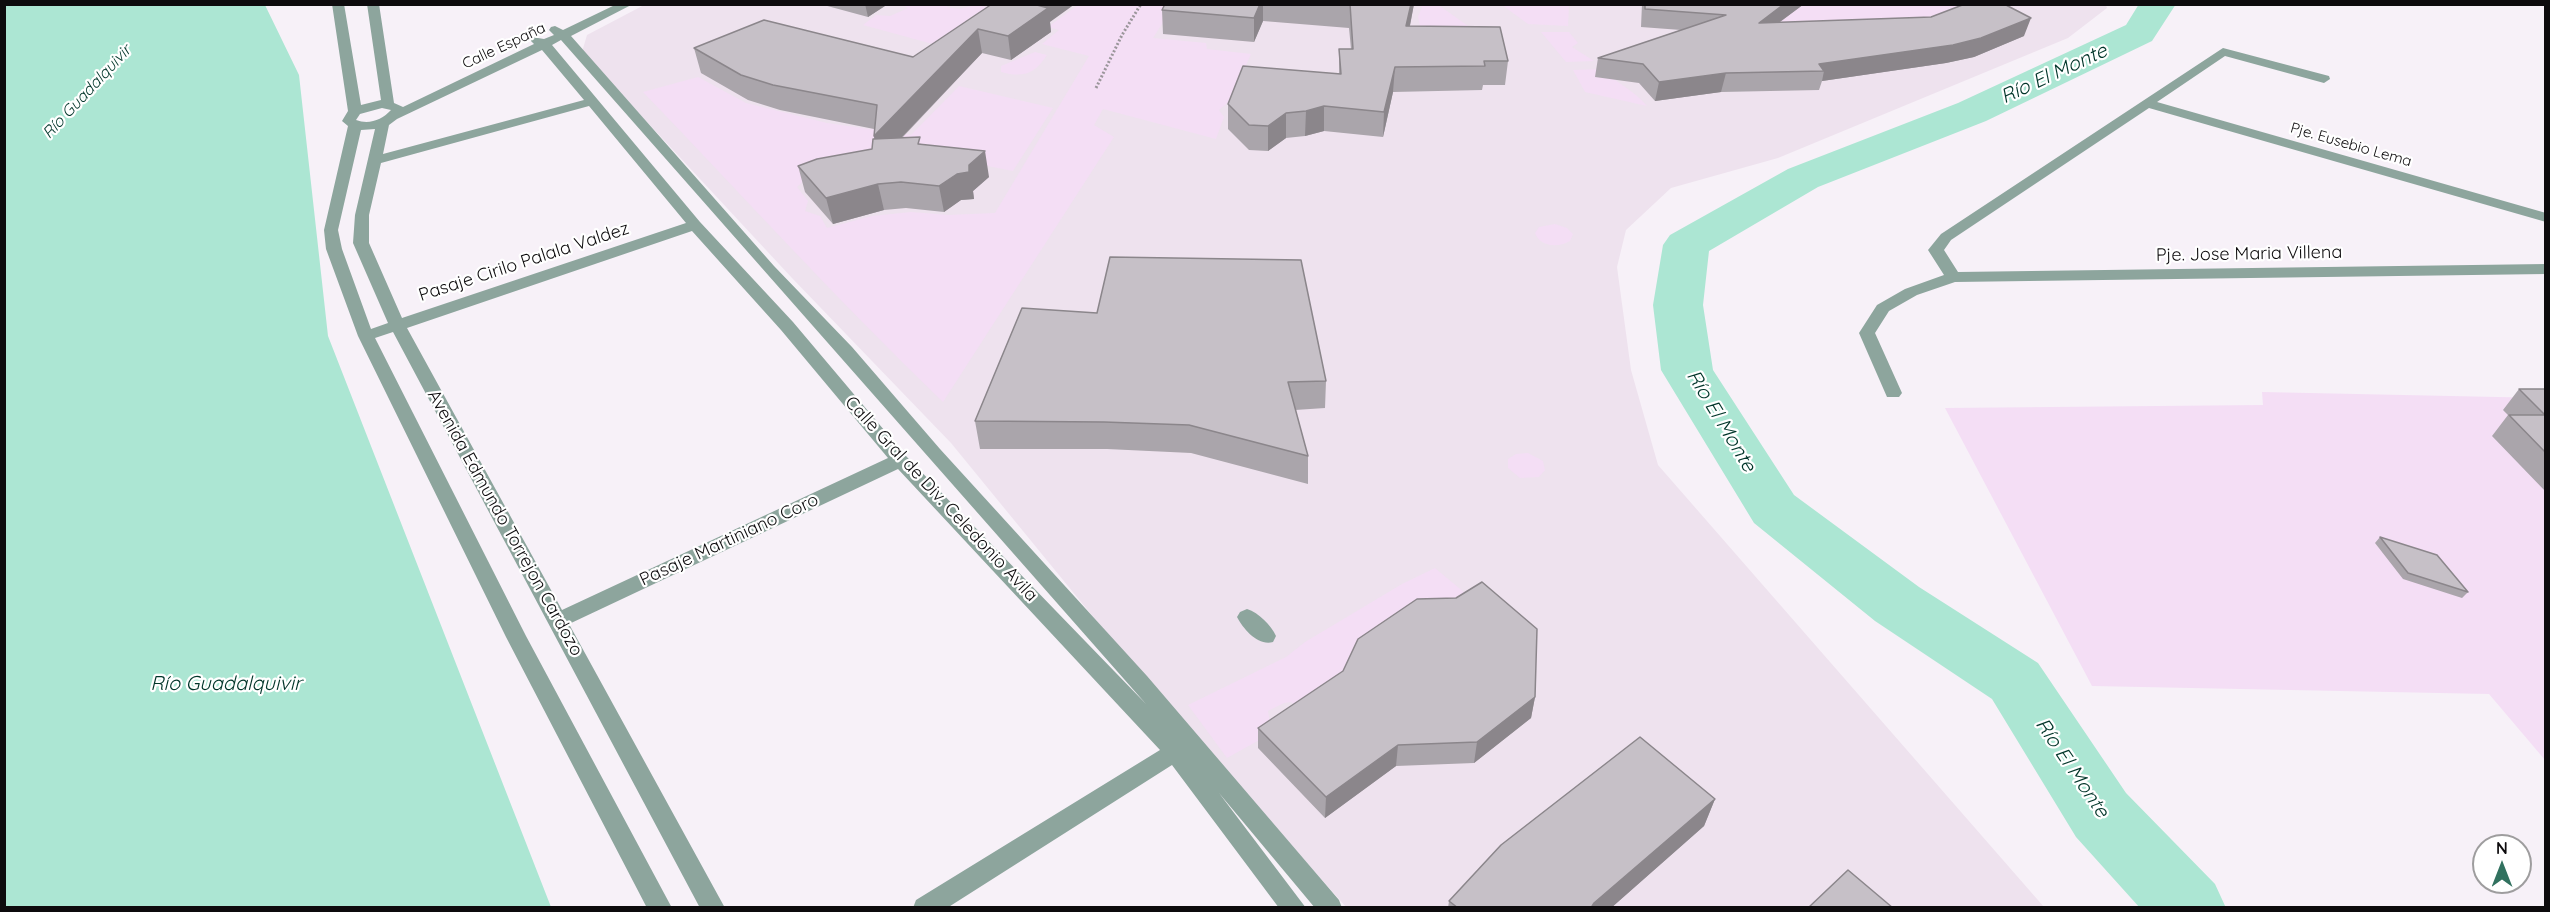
<!DOCTYPE html>
<meta charset="utf-8">
<style>
body{margin:0}
#map{position:relative;width:2550px;height:912px;overflow:hidden;background:#f7f1f8;font-family:Quicksand,sans-serif}
canvas{display:block}
.frame{position:absolute;inset:0;border:6px solid #0d0b0d;pointer-events:none}
.north{position:absolute;left:2472px;top:834px;width:60px;height:60px;box-sizing:border-box;background:#fff;border:2px solid #9e9d9e;border-radius:50%;rotate:0deg;font-size:16px;font-weight:700;line-height:24px;text-align:center;color:#0d0b0d}
.north::after{content:'';display:block;margin:auto;width:21px;height:27px;background:#31715f;clip-path:polygon(50% 0,100% 100%,50% 72%,0 100%)}
</style>
<div id="map">
<canvas width="2550" height="912"></canvas>
<div class="frame"></div>
<div class="north">N</div>
</div>
<script>
const context = document.querySelector('canvas').getContext('2d');
context.lineJoin = 'round';
function paint(path, color) { context.fillStyle = color; context.fill(path, 'evenodd'); }
function stroke(path, color, width, dash) { context.strokeStyle = color; context.lineWidth = width; context.lineCap = dash ? 'butt' : 'round'; context.setLineDash(dash || []); context.stroke(path); }
function label(font, color, halo, rows, align = 'center') {
  context.font = font + ' Quicksand,sans-serif'; context.lineWidth = 4.5; context.setLineDash([]); context.textBaseline = 'middle'; context.strokeStyle = halo; context.fillStyle = color; for (const [text, x, y, turn = 0] of rows) {
    context.save(); context.translate(x, y); context.rotate((+turn || 0) * Math.PI / 180); context.textAlign = isNaN(turn) ? turn : align; if (halo) context.strokeText(text, 0, 0); context.fillText(text, 0, 0); context.restore();
  }
}
const built = new Path2D(`
 M646,4L2106,5L2107,8L2068,38L1778,158L1671,188L1626,230L1617,267L1631,370L1658,465L2044,907H1346L1144,679L951,443L792,278L582,52L587,35Z`);
const green = new Path2D(`
 M1437,4L1478,33H1416L1420,26L1418,17L1422,7L1415,5Z
 M902,5H948L947,7L959,9L976,5L1013,13L955,50L863,25L876,15L890,16L908,8Z
 M1078,5H1174L1153,38L1206,43L1207,49L1251,54L1242,74L1238,94L1219,110L1224,117L1216,139L1103,109L1094,125L1114,137L943,402C839,302 743,196 643,92L698,77L746,103L827,123L911,135L959,86L1053,108L1013,171L972,163L809,176L797,187L808,201L805,211L820,216L827,228L872,216L911,212L948,215L995,213L1089,56L1042,44L1059,30L1048,27Z
 M1502,5H1569L1568,26L1528,24Z
 M1752,5H1977L1918,29L1779,35Z
 M1541,32H1569L1578,43L1572,47L1594,61L1566,62Z
 M1035,52L1047,55C1035,74 1023,78 1001,72V66Z
 M1602,69C1616,83 1634,90 1647,106L1585,92L1573,70Z
 M1555,224L1567,228L1573,234L1570,241C1558,248 1540,247 1535,233L1539,227Z
 M2262,392L2545,398V760L2489,694L2092,686L1945,408L2263,405Z
 M1528,453L1543,461L1545,470L1539,477L1520,478L1508,468V459L1516,454Z
 M1435,568L1471,598L1345,675L1299,709L1291,702L1284,703L1268,711L1272,733L1227,758L1188,705L1286,657L1305,642L1402,584Z`);
const water = new Path2D(`
 M5,4L265,5L299,75L328,336L551,907H5Z`);
const river = new Path2D(`
 M2139,4H2176L2152,41L1986,121L1818,187L1709,251L1703,305L1713,370L1794,495L1919,587L2038,663L2126,793L2215,884L2226,908H2140L2076,837L1992,699L1875,621L1754,523L1661,370L1653,305L1663,245L1670,235L1788,169L1958,103L2126,25Z`);
const path = new Path2D(`
 M1096,88L1122,35L1141,4`);
const minor = new Path2D(`
 M332,4H344L361,105L381,100L367,4H379L394,103L403,107L534,44L530,40L532,37L544,39L554,35L549,30L551,27L555,26L563,30L617,4H633L571,36L774,266L852,347L940,449L1147,676L1339,900L1342,908H1315L1219,793L1306,908H1279L1172,765L947,908H913L916,900L1160,750L898,469L569,624L725,908H700L393,332L375,338L526,636L672,908H647L506,637L358,336L326,249L324,230L348,126L342,121L348,111ZM561,40L1146,704L906,456L793,322L700,222L552,45ZM542,50L584,100L383,154L389,125L397,119ZM589,106L686,223L402,318L369,243V215L381,163ZM382,108L391,110C382,120 369,125 356,120L360,114ZM375,129L355,215L353,243L388,323L371,329L342,249L338,230L361,130ZM692,231L781,330L888,458L562,610L407,328Z
 M2223,48L2329,76L2330,79L2324,83L2225,56L2157,102L2546,213V222L2149,108L1951,240L1944,250L1958,272L2546,264V274L1955,282L1917,295L1889,311L1875,333L1902,393L1899,397H1887L1859,333L1877,305L1905,289L1944,275L1928,250L1941,234Z
 M1247,609C1259,613 1271,625 1276,636L1273,642C1258,646 1244,630 1237,617L1240,612Z`);
const wall = new Path2D(`
 M820,4H888L868,17Z
 M992,4L1050,22L1051,32L1011,60L982,53L902,138L921,144L989,177L973,191L974,199L961,200L944,212L906,208L884,210L833,224L805,192L798,166L872,149L874,139V129L780,110L748,100L701,73L694,48L913,57Z
 M1165,4H1414L1410,26L1508,61L1505,85H1483L1482,90L1393,92L1383,137L1324,131L1305,136L1286,138L1268,151L1249,150L1228,129V104L1339,74V49H1351L1349,28L1263,21L1254,42L1163,34L1162,10Z
 M1642,4H1804L1780,22L2024,36L1974,57L1946,63L1822,81L1819,90L1721,92L1655,101L1639,83L1595,77L1598,58L1681,30L1641,27Z
 M1022,308L1326,381L1325,408L1295,410L1308,456V484L1191,453L1107,449H980L975,421Z
 M2519,389H2546V492L2492,436L2508,415L2503,410Z
 M2380,537L2468,592L2462,598L2403,579L2375,543Z
 M1535,697L1531,718L1474,763L1396,766L1325,818L1258,748V728Z
 M1715,799L1704,826L1611,908H1448L1449,901Z`);
const shadedWall = new Path2D(`
 M865,4H888L868,17Z
 M1038,4H1075L1050,22L1051,32L1011,60L1008,36Z
 M1260,4H1263V21L1254,42V18Z
 M1411,4H1414L1405,50L1406,26Z
 M1784,4H1804L1754,41L1759,23Z
 M2031,18L2024,36L1974,57L1946,63L1822,81L1824,71L1819,64Z
 M978,29L982,53L879,161L874,136Z
 M1395,67L1393,92L1383,137L1384,112Z
 M1726,73L1721,92L1655,101L1659,82Z
 M1324,106V131L1305,136L1306,111Z
 M1286,113V138L1268,151V126Z
 M985,151L989,177L973,191L974,199L961,200L944,212L939,186L969,165Z
 M878,184L884,210L833,224L826,198Z
 M1535,697L1531,718L1474,763L1477,742Z
 M1398,745L1396,766L1325,818L1326,797Z
 M1715,799L1704,826L1611,908H1591L1594,903Z`);
const building = new Path2D(`
 M992,4H1038L1037,5L1048,8L1008,36L978,29L874,136L877,105L773,85L741,75L694,48L764,20L913,57Z
 M1165,4H1260L1254,18L1162,10Z
 M1350,4H1411L1406,26L1500,27L1508,61H1484L1485,66L1395,67L1384,112L1324,106L1306,111L1286,113L1268,126L1249,125L1228,104L1243,66L1341,74L1339,49H1353Z
 M1645,4H1784L1759,23L1931,17L1965,4H2004L2031,18L1981,38L1953,45L1819,64L1824,71L1726,73L1659,82L1643,64L1598,58L1726,15L1645,9Z
 M920,137L918,144L985,151L969,165V172L957,174L939,186L901,182L878,184L826,198L798,166L817,159L872,149L873,139Z
 M1110,257L1301,260L1326,381L1288,382L1308,456L1189,425L1104,422L975,421L1022,308L1097,313Z
 M2519,389H2546V453L2509,415H2545Z
 M2380,537L2437,555L2468,592L2408,573Z
 M1482,582L1537,629L1535,697L1477,742L1398,745L1326,797L1258,728L1343,671L1358,639L1417,599L1456,598Z
 M1640,737L1715,799L1594,903L1591,908H1458L1449,901L1501,845Z
 M1848,870L1893,908H1808Z`);
const farStreetnames = [
 ["Calle España",504,46,-25],
 ["Pje. Eusebio Lema",2351,145,16]
];
const farWaternames = [
 ["Río Guadalquivir",87,92,-47]
];
const streetNames = [
 ["Pje. Jose Maria Villena",2249,254,-1],
 ["Pasaje Cirilo Palala Valdez",524,262,-18],
 ["Calle Gral de Div. Celedonio Avila",941,499,47],
 ["Avenida Edmundo Torrejon Cardozo",505,523,61],
 ["Pasaje Martiniano Coro",729,540,-25]
];
const waterNames = [
 ["Río El Monte",2054,74,-25],
 ["Río El Monte",1721,421,59],
 ["Río Guadalquivir",226,684],
 ["Río El Monte",2072,768,56]
];
paint(built, '#eee2ee');
paint(green, '#f4def5');
paint(water, '#ace6d3');
paint(river, '#ace6d3');
stroke(path, '#9b969b', 3, [2, 2]);
paint(minor, '#8da59d');
paint(wall, '#aaa5ab');
paint(shadedWall, '#8b868b');
paint(building, '#c6c0c7');
stroke(building, '#8b868b', 1.5);
label('15px', '#0d0b0d', '#fff', farStreetnames);
label('italic 16px', '#003529', '#fff', farWaternames);
label('18px', '#0d0b0d', '#fff', streetNames);
label('italic 20px', '#003529', '#fff', waterNames);
</script>
